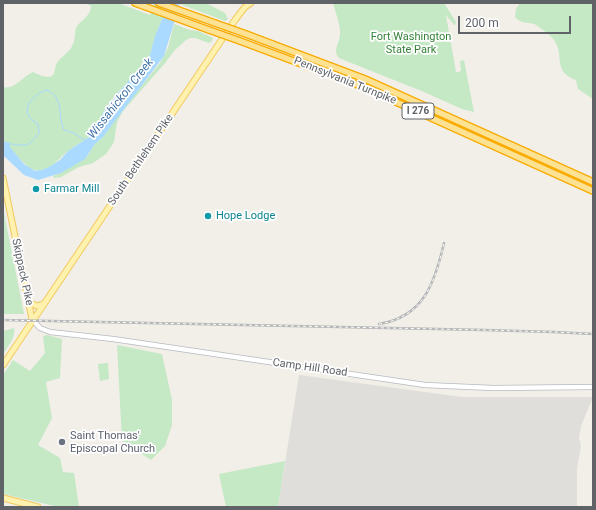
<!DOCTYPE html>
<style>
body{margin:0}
#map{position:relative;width:596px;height:510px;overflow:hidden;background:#f1efe8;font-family:Roboto,sans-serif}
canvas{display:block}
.frame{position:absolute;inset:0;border:4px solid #5f6368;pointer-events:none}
.scale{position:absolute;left:458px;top:16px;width:113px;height:18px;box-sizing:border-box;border:2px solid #5f6368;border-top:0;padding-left:5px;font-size:12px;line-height:14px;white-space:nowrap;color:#5f6368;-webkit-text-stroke:3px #fff;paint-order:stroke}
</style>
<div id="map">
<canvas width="596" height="510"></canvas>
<div class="frame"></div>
<div class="scale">200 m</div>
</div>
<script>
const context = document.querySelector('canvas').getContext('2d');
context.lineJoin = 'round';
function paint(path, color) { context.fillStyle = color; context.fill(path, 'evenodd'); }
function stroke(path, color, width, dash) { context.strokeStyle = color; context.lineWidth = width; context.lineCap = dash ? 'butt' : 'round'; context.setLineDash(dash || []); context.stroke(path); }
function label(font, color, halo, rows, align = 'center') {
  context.font = font + ' Roboto,sans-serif'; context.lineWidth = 3.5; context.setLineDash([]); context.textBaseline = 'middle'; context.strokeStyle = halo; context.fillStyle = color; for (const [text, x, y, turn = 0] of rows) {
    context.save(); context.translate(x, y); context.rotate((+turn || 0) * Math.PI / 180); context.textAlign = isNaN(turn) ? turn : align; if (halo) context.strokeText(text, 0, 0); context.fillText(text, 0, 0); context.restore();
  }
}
const industrial = new Path2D(`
 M299,375L462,397H593L581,426L579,438L581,446L577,468V507H278Z`);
const green = new Path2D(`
 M85,3H118L150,15L154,3H169C165,14 159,25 155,37C153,44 152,51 149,57C142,68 132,77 123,87C116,94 107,104 103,113C101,117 102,122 100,125C92,137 78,143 67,152C58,159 47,174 34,170C26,168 11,148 3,141V87C15,90 23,76 33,72C38,74 47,80 53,75C55,73 55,66 57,63C61,56 70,53 73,44C76,39 74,31 77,26C82,20 91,15 91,6Z
 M180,3H206L225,13L228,19L225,21L180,4Z
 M333,3H444L456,22L455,25H454L446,15L456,72H459L461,70L460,61L464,60L474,112L462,109L424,92L339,58C332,50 340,43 340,34C341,26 335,11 333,3Z
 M520,3H593V99L578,89L576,80C552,72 565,55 554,40C551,36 539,26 534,24C527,22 521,24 515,17L516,9Z
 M174,24L190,30L198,31L213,38V40L209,43L195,38H190L186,40L174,51L165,63L123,111L117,122L114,142L106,154L93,163L79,167L61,177L54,178L53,176L61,173L87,156L95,144L103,137L123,109L160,63L168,48Z
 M3,208L24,314H3Z
 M14,328C16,336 8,347 3,354V331Z
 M47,335L62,339L60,378L46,382L52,418L38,445L60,458L63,472L74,473L79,507H59L3,494C3,481 5,467 3,455V375L13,360L30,371L45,353L43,336Z
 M117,345L162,354L172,400V425L165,446L151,460L122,441Z
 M107,363H108L109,379L100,381L98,364Z
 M285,461L278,507H226L219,474Z`);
const water = new Path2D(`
 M169,3H180L164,56L103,137L95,144L85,159L61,173L38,180L24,175L3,155V141L10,143V147L24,164L35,171L42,170L49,167L60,160L68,151L89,137L100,125L102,114L107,108L123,87L146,62L150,55L155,36Z`);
const stream = new Path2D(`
 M11,144C27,146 28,147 39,133L38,124C36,122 32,120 30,118C21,106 36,93 47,90C65,98 57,117 64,130L74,133L86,141`);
const secondary = new Path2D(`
 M32,319L40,328L50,332L113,339L425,385L493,388L593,387`);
const primary = new Path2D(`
 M3,178L32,319
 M28,302L37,306L43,304
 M3,365L235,20L245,7L251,3
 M3,498L38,507`);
const highway = new Path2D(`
 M135,3L209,30
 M159,3L215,23
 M246,34L365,79L593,182
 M240,41L363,87L593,191`);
const rail = new Path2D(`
 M3,320L485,330L554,332L593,334
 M379,324C424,317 435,282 444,243`);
const highwayBridge = new Path2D(`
 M215,23L246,34
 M209,30L240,41`);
const markers = [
 [36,189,4,"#0f9aa8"],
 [208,216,4,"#0f9aa8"],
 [62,442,4,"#6b7280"]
];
const shields = [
 [418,111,32]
];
const shieldNames = [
 ["I 276",418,111]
];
const parkNames = [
 ["Fort Washington",411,37],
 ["State Park",411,50]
];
const streetNames = [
 ["Pennsylvania Turnpike",345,81,22],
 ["South Bethlehem Pike",141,160,-56],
 ["Skippack Pike",22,272,78],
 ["Camp Hill Road",310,368,8]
];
const cultureNames = [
 ["Farmar Mill",44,189],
 ["Hope Lodge",216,216]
];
const worshipNames = [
 ["Saint Thomas'",70,436],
 ["Episcopal Church",70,449]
];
const waterNames = [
 ["Wissahickon Creek",121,99,-52]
];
paint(industrial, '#e0deda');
paint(green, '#c5e8c5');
paint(water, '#aadaff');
stroke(stream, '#aadaff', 1);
stroke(secondary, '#b6babf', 6);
stroke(primary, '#f2c960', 7);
stroke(highway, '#f9ab00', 8);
stroke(secondary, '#fff', 4.5);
stroke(primary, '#fff2af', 5);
stroke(highway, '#fde293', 5.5);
stroke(rail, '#b6b7b8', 2.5);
stroke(rail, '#fff', 1, [3]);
stroke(highwayBridge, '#f9ab00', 8, []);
stroke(highwayBridge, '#fde293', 5.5);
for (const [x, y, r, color] of markers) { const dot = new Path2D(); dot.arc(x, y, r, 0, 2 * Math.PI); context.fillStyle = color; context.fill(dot); stroke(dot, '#fff', 1.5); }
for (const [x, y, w] of shields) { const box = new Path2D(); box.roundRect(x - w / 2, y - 8, w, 16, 3); context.fillStyle = '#fff'; context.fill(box); stroke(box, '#5f6368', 1); }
label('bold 10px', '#5f6368', null, shieldNames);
label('11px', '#348238', '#fff', parkNames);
label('11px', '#5f6368', '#fff', streetNames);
label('11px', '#0d838f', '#fff', cultureNames, 'left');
label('11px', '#5b616d', '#fff', worshipNames, 'left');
label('italic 12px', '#4174aa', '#fff', waterNames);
</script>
